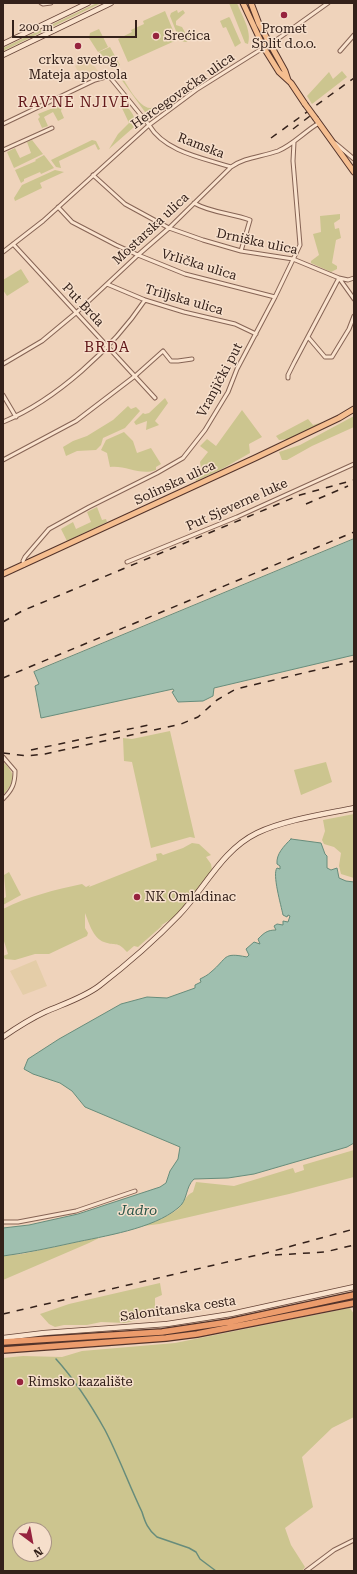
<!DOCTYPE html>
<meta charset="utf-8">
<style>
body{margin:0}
#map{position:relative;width:357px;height:1574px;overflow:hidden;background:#efd3bb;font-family:"Roboto Serif",serif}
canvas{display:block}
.frame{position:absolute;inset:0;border:4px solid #34211a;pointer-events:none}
.north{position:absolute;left:12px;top:1522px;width:40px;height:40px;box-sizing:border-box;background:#f6dfcb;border:1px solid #a89384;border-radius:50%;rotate:148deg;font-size:11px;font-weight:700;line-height:16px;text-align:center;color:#34211a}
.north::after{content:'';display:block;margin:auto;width:14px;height:18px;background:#96233e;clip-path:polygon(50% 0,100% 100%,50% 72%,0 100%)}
.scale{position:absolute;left:12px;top:20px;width:125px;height:18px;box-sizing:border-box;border:2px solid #34211a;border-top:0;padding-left:5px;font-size:12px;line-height:14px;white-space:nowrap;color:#34211a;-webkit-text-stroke:3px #f6dfcb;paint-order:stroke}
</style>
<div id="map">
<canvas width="357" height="1574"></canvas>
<div class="frame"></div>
<div class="north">N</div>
<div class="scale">200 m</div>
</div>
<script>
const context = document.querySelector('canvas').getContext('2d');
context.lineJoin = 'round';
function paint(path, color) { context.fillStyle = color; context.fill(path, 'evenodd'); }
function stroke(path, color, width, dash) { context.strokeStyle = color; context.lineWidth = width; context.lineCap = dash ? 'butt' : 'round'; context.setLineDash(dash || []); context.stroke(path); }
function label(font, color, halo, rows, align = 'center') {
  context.font = font + ' "Roboto Serif",serif'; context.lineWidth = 3; context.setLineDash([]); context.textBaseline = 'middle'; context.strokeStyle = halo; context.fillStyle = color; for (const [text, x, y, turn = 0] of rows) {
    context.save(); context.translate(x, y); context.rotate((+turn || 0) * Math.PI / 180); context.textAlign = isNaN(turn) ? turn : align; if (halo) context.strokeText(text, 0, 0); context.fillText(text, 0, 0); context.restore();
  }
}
const farmland = new Path2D(`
 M89,59L98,71L82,79L75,66Z
 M36,960L47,986L23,995L10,971Z`);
const green = new Path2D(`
 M97,3H101L3,51V48Z
 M229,3H237C242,16 252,31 248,44L245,43Z
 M177,10L178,13L183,10L185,13L176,21V25L182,27L186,34L194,30L197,36L186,42L180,41L170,16L171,13Z
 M165,11L177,40L128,62L118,39L132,32L131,30L144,24L143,21Z
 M229,17L230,18L241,43L235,47L226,27L223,28L220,21Z
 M99,29L108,47L98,52L89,38L90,33Z
 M110,47L120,65L112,69L99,52Z
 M342,71L347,77L312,104L307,96L329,72L333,79Z
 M120,73C125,82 139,108 150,108C156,108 164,100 169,97L170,100L154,112H145L118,75Z
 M63,104L61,111L64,118L58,121L53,112L44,117L48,126L42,128L38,119L40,117L38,114Z
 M123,104C130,108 138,119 134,127L109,149L118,134L129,123L121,106Z
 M32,140L43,154L14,168L7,152L15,148L20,158L31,153L27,142Z
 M92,140L96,141L100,149L98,150L95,144L59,161L61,168L56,167L51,160Z
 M44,155L54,168L41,174L40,172L24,179V181L21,183L15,170L36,161L35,160Z
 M55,170L64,172L40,183L42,188L15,201L14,198L22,185Z
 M340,214V219L334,223L335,229L339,228L341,238L336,240L332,263L337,266V269L331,272L311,263V261L319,255L313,234L321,232L320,216Z
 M21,269L29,282L7,296L3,290V280Z
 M165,398L168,403L155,421L159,425L146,430L147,421L136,425L134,422L143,413L145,414L149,413Z
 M128,406L131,409L136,407L140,411L125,428L103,438L101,445L96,450L77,451L66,456L63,447L73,441L87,436L113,420Z
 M242,410L262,437L249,444L250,453L222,469L196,481L195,476L202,473L200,462L208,452L200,446L207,439L216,446Z
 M354,416V427L312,446L287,460H282L279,452L300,445Z
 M308,419L313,425L327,421L289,439L279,440L276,436Z
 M124,432L133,441L137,453L151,448L161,464L156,467V470C140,476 126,465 110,467L107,453L101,450L106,440Z
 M97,507L102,520L106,519L107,522L67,541L61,529L73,522L76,529L91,522L87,512Z
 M170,731L195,838L190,837L151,848L132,762L124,761L123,738L132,739Z
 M3,762C17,775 15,781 3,795Z
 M326,762L332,782L301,795L294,770Z
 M354,814V878L341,874L339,866L341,853L334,847L324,844L322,840L325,831L323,820Z
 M192,843L199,844L211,855L206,857L211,864L212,870L176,916L160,926L163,925L138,947L134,946L127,952C116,940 117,947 104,942C93,938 89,923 85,913V928L88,933L87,936L49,954H35L15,960L5,959L3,956L8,954L3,938V909C28,896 55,890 82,884L86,887L90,885L89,887L157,860L156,854L161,853L163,855L183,848Z
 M9,872L21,895L3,905V899L6,897L4,875Z
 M354,1150V1177L289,1194L159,1224L143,1226C155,1221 168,1217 178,1209C184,1204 185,1195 193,1192L196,1182L234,1186L293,1168L295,1173L304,1170L303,1165Z
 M101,1237L89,1243L3,1280V1256L22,1254Z
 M160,1283L162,1295L155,1298V1312L145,1318L125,1323L101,1322L87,1325H64L55,1327L49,1324L40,1314L69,1304Z
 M350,1308L354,1314V1417L332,1428L302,1457L313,1507L285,1528L291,1545L305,1567L302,1571H3V1358L23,1356L62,1357L82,1351L175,1343ZM20,1530H44V1554H20Z`);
const water = new Path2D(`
 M354,539V655L214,688L213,696L203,701L178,702L172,692L174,691L173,689L41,718L35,686L39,684L34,672Z
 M291,839L321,843L325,854L327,856V868L331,870L337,868L339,878L346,881L354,882V1143L347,1147L254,1174L228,1178L194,1179C185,1187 188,1201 178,1208C153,1229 104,1236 72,1243C49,1248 26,1253 3,1256V1228L29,1225L78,1214L160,1187L166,1183L170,1171L178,1159L180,1147L85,1107L72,1091L60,1083L33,1074L24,1069L28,1059L59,1039L121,1004L147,997L167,998L195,988V985L201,982L200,979C204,977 208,975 211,972C228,958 222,952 247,957L249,955L246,949L254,942L260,944L258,939C264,933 267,930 276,930L274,926L277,924L283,925V921L288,922L290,916L288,915L287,917L283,915C281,905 272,874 277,868L280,869V866L277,864C276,854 284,846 291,839Z`);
const stream = new Path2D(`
 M56,1359C75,1380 91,1405 105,1430C119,1457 129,1485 142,1512C145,1522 148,1530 157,1537L189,1548L196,1552L200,1559L216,1571`);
const minor = new Path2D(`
 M41,3L43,4L51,3
 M340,51L354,35
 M3,124L95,80L109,76L149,125C165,152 203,158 231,167
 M335,143L354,159
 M3,150L52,128
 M93,175L125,204L169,228L203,240L241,251L293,259L339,278L348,280L354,278
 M194,203C211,213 232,213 250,220L241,251
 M58,207L72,222L116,245L138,255L185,274L275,297
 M13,244L155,398
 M3,252L43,221L149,125L196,90L279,38L328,3
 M107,284L145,300L184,312L235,324L256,334
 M308,337L325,357H332L349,329L354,316
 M3,364L42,341L77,312L138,255L169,228L231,167C245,157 261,157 278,151C293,145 305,131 319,123
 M288,378V375L294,363L339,278L354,299
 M3,395L16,417
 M3,422C56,400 113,348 145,300
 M3,460L76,421L135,376L163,351L171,361H178L192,359
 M127,562L237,517L354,464
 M24,565L23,561L25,557L49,529L89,507L157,473L183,458L205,430L228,392L237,369L275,297L300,245L293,161L294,142
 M3,757L15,771C15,784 12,790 3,799
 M3,1222H18L76,1211L135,1191
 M306,1571L334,1550L354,1540`);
const secondary = new Path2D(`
 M3,44L88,3
 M3,55L111,3
 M3,1037C16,1028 30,1019 45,1012C63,1004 83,998 99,986C125,966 156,939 179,915C205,888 222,850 257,833C284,820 325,814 354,808
 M3,1338L44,1333L167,1324L231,1314L354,1287`);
const primary = new Path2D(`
 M243,3L264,48L279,72L291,83L305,104
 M251,3L259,24L285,71L288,80
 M316,119L354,172
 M3,574L255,458L339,418L354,409`);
const trunk = new Path2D(`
 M3,1342L162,1332L229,1322L354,1295
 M3,1350L166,1338L197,1334L354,1303`);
const rail = new Path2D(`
 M293,129L310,116
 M271,138L354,78
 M306,504L348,486
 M3,622L22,611L300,495L354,480
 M3,678L354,532
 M31,750L153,724
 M3,753L27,756L45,754L181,724L198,717L217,700L236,689L354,661
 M275,1255L325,1252L354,1245
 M3,1314L266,1253L354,1229`);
const primaryBridge = new Path2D(`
 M305,104L316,119`);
const markers = [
 [284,15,4,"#96233e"],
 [156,36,4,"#96233e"],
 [78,46,4,"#96233e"],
 [137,897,4,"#96233e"],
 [20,1382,4,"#96233e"]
];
const poiNames = [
 ["Promet",284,29,"center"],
 ["Split d.o.o.",284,44,"center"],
 ["Srećica",164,36],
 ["crkva svetog",78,60,"center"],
 ["Mateja apostola",78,75,"center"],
 ["NK Omladinac",145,897],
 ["Rimsko kazalište",28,1382]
];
const streetNames = [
 ["Hercegovačka ulica",183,91,-35],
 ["Ramska",201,146,21],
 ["Mostarska ulica",151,229,-43],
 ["Drniška ulica",257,242,12],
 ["Vrlička ulica",199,265,17],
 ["Triljska ulica",184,300,16],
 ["Put Brda",83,305,47],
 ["Vranjički put",220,380,-62],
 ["Solinska ulica",175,483,-25],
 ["Put Sjeverne luke",237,505,-24],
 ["Salonitanska cesta",178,1309,-8]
];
const waterNames = [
 ["Jadro",138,1211]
];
const quarterNames = [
 ["RAVNE NJIVE",74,103],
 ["BRDA",107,348]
];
paint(farmland, '#e4cda8');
paint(green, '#ccc58f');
paint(water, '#9fbfaf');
stroke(water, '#678c7b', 1);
stroke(stream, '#678c7b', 1.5);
stroke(minor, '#866455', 5);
stroke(secondary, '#674538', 6);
stroke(primary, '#53332a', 7);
stroke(trunk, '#53332a', 8);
stroke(minor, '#fae3ce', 3);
stroke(secondary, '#fae3ce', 4.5);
stroke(primary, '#f5be90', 5);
stroke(trunk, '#ec9c6c', 5.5);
stroke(rail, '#34211a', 1.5, [7, 7]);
stroke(primaryBridge, '#53332a', 7, []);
stroke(primaryBridge, '#f5be90', 5);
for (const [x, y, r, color] of markers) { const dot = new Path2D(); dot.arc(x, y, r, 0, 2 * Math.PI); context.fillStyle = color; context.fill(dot); stroke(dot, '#f6dfcb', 1.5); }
label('13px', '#34211a', '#f6dfcb', poiNames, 'left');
label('13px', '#34211a', '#f6dfcb', streetNames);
label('italic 14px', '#295548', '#f6dfcb', waterNames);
context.letterSpacing = '1px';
label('15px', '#62181a', '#f6dfcb', quarterNames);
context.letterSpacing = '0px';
</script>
